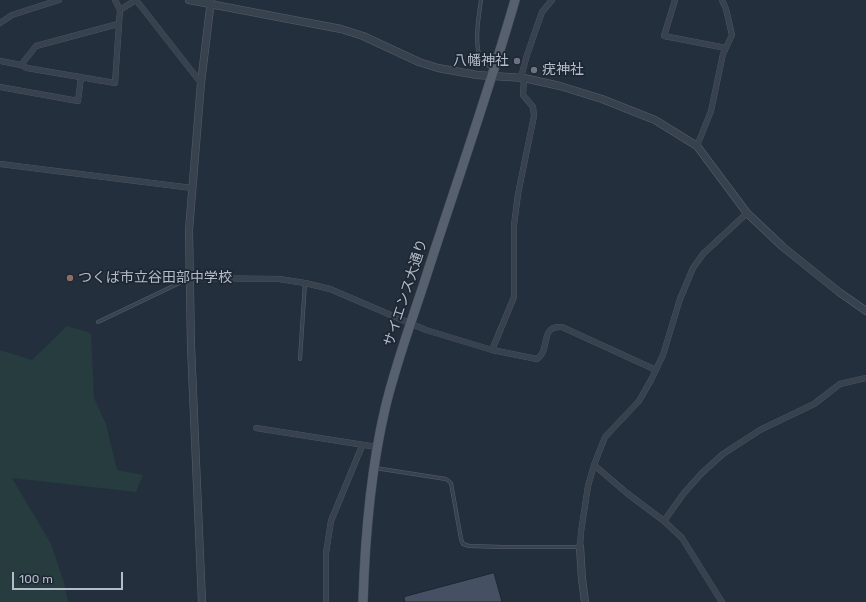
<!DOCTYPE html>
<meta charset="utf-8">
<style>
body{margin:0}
#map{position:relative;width:866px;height:602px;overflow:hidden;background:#242f3e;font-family:Rubik,sans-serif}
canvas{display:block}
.scale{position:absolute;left:12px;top:572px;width:111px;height:18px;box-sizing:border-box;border:2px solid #b4bcc9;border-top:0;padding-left:5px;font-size:12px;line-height:14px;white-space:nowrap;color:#b4bcc9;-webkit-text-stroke:3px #1d2633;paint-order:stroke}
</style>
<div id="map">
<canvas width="866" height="602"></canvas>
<div class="scale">100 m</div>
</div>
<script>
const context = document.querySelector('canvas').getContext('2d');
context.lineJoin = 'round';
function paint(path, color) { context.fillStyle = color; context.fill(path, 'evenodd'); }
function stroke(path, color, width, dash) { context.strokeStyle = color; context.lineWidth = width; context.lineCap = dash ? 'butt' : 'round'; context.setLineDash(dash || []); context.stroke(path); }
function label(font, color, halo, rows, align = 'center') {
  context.font = font + ' Rubik,"Noto Sans JP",sans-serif'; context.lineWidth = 3.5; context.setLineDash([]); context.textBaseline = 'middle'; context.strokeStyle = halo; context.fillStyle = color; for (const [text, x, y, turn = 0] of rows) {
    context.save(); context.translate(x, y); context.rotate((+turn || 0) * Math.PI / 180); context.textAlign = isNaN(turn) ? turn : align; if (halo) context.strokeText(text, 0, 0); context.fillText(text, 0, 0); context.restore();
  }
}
const green = new Path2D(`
 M67,326L91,333L94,398L106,424L117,470L143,475L136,492L12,478L51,544L64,583L68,602H0V350L32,360Z`);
const building = new Path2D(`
 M494,573L502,602H405L404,597Z`);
const service = new Path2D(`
 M481,0C479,14 472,52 484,63C486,65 490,66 492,68
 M98,322L190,278
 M300,359L305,283
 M375,468L446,479L451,483L461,539L463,544L469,546L503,547H580`);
const minor = new Path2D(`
 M675,0L664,36L726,48
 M120,10L136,0L201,83
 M0,23L12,15L59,0
 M0,61L21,65L27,68L115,83L120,10L115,0
 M21,65L36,46L118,24
 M521,77L527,55L542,12L552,0
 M0,87L78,101L81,77
 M697,146L711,111L723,54L732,35L726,9L722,0
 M0,164L192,188
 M190,278L279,279L305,283L330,289L426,330L492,350L537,359C551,350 539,325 562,327L656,370
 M492,350L514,297V225L518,194L534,116L533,107L523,95L524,78
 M256,428L377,447
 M594,465L628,494L664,521L682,538L722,602
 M664,521L684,493L702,473L723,454L760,430L814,404L840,384L866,378
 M580,547L581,532L588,486L594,465L605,437L639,401L651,380L663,355L680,299L693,268L703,254L747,213
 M326,602V553L331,521L362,446`);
const tertiary = new Path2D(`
 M189,0L341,29L363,36L419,62L438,68L477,75L524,78L560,86L602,99L655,120L697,146L747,213L783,247L839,292L866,311
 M580,547L582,579L585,602
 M202,602L191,346L189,230L201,83L211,0`);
const primary = new Path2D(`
 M363,602C365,537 370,473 385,409C395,366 411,323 425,280C455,187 488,94 515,0`);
const markers = [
 [517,61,4,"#6b7280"],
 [534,70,4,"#6b7280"],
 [70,278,4,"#8d6e63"]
];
const poiNames = [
 ["八幡神社",509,61,"right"],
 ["疣神社",542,70],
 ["つくば市立谷田部中学校",78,278]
];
const streetNames = [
 ["サイエンス大通り",406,293,-72]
];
paint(green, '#263c3f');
paint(building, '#455162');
stroke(building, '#1f2835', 1);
stroke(service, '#565f6c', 4);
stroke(minor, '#565f6c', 6);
stroke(tertiary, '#565f6c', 8);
stroke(primary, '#414a57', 10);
stroke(service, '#38414e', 3);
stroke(minor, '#38414e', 5.5);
stroke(tertiary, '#38414e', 7);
stroke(primary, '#56606e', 9);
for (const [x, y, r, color] of markers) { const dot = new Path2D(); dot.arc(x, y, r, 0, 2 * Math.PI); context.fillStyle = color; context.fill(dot); stroke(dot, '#1d2633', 1.5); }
label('14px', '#b4bcc9', '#1d2633', poiNames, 'left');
label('14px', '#b4bcc9', '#1d2633', streetNames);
</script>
